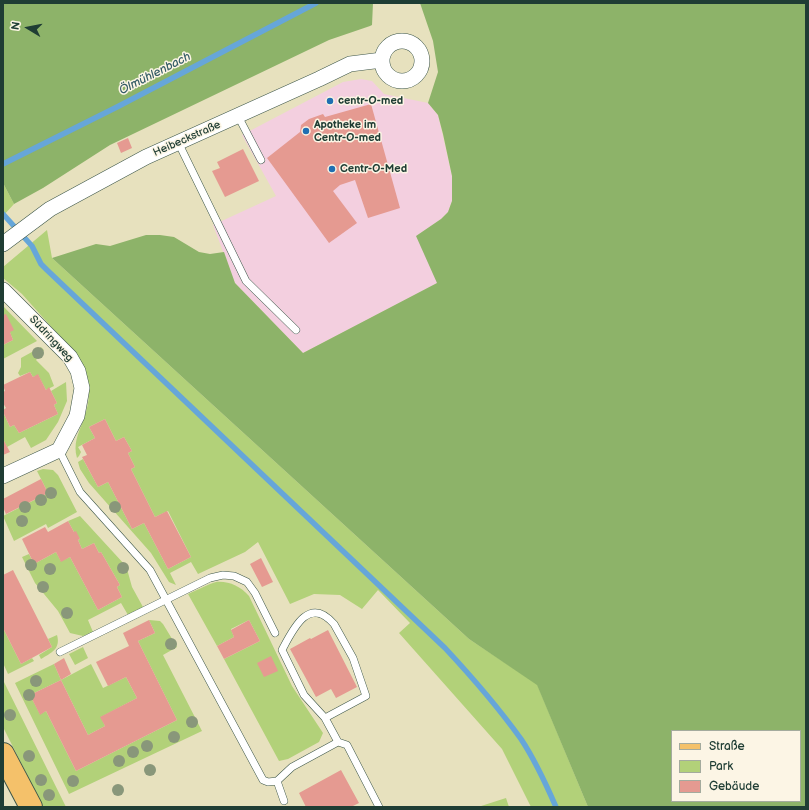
<!DOCTYPE html>
<meta charset="utf-8">
<style>
body{margin:0}
#map{position:relative;width:809px;height:810px;overflow:hidden;background:#e7e1be;font-family:"Balsamiq Sans",sans-serif}
canvas{display:block}
.frame{position:absolute;inset:0;border:4px solid #1f3d34;pointer-events:none}
.legend{position:absolute;left:671px;top:730px;width:130px;height:72px;box-sizing:border-box;background:#fcf5e5;border:1px solid #a4ab9e;margin:0;padding:5px 7px;list-style:none;font-size:12px;color:#1f3d34}
.legend li{display:flex;align-items:center;gap:8px;height:20px}
.legend b{width:20px;border:1px solid #a4ab9e}
.north{position:absolute;left:8px;top:8px;width:40px;height:40px;-webkit-text-stroke:3px #fcf5e5;paint-order:stroke;rotate:280deg;font-size:11px;font-weight:700;line-height:16px;text-align:center;color:#1f3d34}
.north::after{content:'';display:block;margin:auto;width:14px;height:18px;background:#1f3d34;clip-path:polygon(50% 0,100% 100%,50% 72%,0 100%)}
</style>
<div id="map">
<canvas width="809" height="810"></canvas>
<div class="frame"></div>
<ul class="legend">
<li><b style="height:5px;background:#f4c16a"></b>Straße</li>
<li><b style="height:11px;background:#b2d179"></b>Park</li>
<li><b style="height:11px;background:#e59a91"></b>Gebäude</li>
</ul>
<div class="north">N</div>
</div>
<script>
const context = document.querySelector('canvas').getContext('2d');
context.lineJoin = 'round';
function paint(path, color) { context.fillStyle = color; context.fill(path, 'evenodd'); }
function stroke(path, color, width, dash) { context.strokeStyle = color; context.lineWidth = width; context.lineCap = dash ? 'butt' : 'round'; context.setLineDash(dash || []); context.stroke(path); }
function label(font, color, halo, rows, align = 'center') {
  context.font = font + ' "Balsamiq Sans",sans-serif'; context.lineWidth = 3; context.setLineDash([]); context.textBaseline = 'middle'; context.strokeStyle = halo; context.fillStyle = color; for (const [text, x, y, turn = 0] of rows) {
    context.save(); context.translate(x, y); context.rotate((+turn || 0) * Math.PI / 180); context.textAlign = isNaN(turn) ? turn : align; if (halo) context.strokeText(text, 0, 0); context.fillText(text, 0, 0); context.restore();
  }
}
const built = new Path2D(`
 M361,79L372,81L384,94L428,103L438,115L452,176V201L448,212L441,219L417,236L438,283L303,353L235,283L213,225L276,196L242,135L343,82Z`);
const green = new Path2D(`
 M3,183L14,204L3,216Z
 M47,230L52,258L469,639L537,684L588,807H531L502,749L399,633L410,623L378,590L362,609L340,595L314,594L290,604L258,542L245,552L198,574L191,562L170,573L176,585L169,582L151,553L89,483L80,469L78,462L83,459L98,487L108,482L132,529L144,523L168,569L191,557L168,511L155,517L131,469L135,467L128,453L132,451L124,437L116,441L105,419L89,427L95,438L78,447L81,452L79,456L77,458C73,444 78,434 83,421C92,398 91,379 79,358L22,294L3,278V267Z
 M3,306L37,341L3,359V345L13,340L3,315Z
 M41,347L44,350L36,360L49,373L54,386L46,390L38,375L33,377L30,372L20,376L18,373L21,367V358Z
 M66,382L67,401L58,422L46,440L31,448L25,437L7,447L3,439V412L10,427L14,425L19,433L58,414L54,405L57,403L51,391Z
 M43,469L53,470L58,475L77,512L48,528L46,524L14,541L3,516L48,493L37,471Z
 M80,516L125,565L127,569L132,587L143,607L128,615L121,603L88,620L93,632L83,636L70,633L58,611L35,583L22,557L29,554L34,564L56,552L61,561L70,557L98,610L122,597L117,587L120,585L101,552L99,553L94,543L82,549L78,540L80,539L74,532L68,521Z
 M216,582C229,581 240,586 249,596L292,686L323,733L319,742L288,759L279,761L224,659L260,641L249,620L231,629L234,637L217,646L188,594L210,584Z
 M149,620L160,621L163,624L177,647L163,655L202,731L69,794L15,683L54,664L61,680L91,664L103,688L126,677L137,698L101,717L105,726L88,735L61,680L30,695L40,714L46,711L76,771L177,720L138,641L155,633Z
 M3,628L21,664L32,658L34,661L8,674L3,663Z
 M57,635C61,649 51,653 41,659L39,655L52,647L48,639Z
 M83,647L88,658L75,665L69,654Z
 M3,680L66,807H43L3,727Z
 M506,798L509,807H478Z`);
const forest = new Path2D(`
 M3,3H373L372,25L370,26L329,40L110,145L43,188L14,204L3,183Z
 M420,3H806V807H588L537,685L469,639L52,258L96,244L110,246L146,235H160L174,237L199,252L210,254L224,252L235,283L303,353L437,283L416,236L441,219L448,212L452,201V176L443,134L438,115L428,103L438,72L433,41ZM672,731H800V801H672Z`);
const stream = new Path2D(`
 M3,164L117,107L316,3
 M3,214L32,246L41,264L47,270L445,648C472,677 498,707 521,739C535,760 546,784 556,807`);
const building = new Path2D(`
 M371,104L400,208L368,218L355,180L340,185L333,191L357,223L329,243L267,158L300,132L301,125L309,119L323,114L325,117Z
 M128,138L132,148L121,153L117,143Z
 M243,149L259,181L225,197L212,171L220,168L217,162Z
 M6,314L14,330L10,332L13,340L3,345V315Z
 M30,372L33,377L38,374L46,390L49,387L57,403L54,405L58,414L19,433L14,425L10,427L3,412V410L6,408L3,403V392L5,391L3,385Z
 M105,419L116,441L124,437L132,451L128,453L135,467L131,469L155,517L167,511L191,557L168,569L144,523L132,529L108,482L98,487L82,457L87,455L82,445L95,438L89,427Z
 M3,439L10,452L3,455Z
 M41,479L48,493L6,514L3,507V499Z
 M68,521L74,532L76,531L80,539L78,540L82,549L94,543L99,553L101,552L120,585L117,587L122,597L98,610L70,557L61,562L56,552L34,564L22,539L45,527L48,532Z
 M261,558L273,582L262,587L250,564Z
 M13,570L52,647L21,664L3,628V575Z
 M149,620L155,633L138,641L177,720L76,771L46,711L40,715L30,695L61,680L88,735L105,726L100,717L137,698L126,677L108,686L96,662L129,646L123,633Z
 M249,620L260,641L224,659L217,646L234,637L231,630Z
 M328,630L357,687L336,698L331,689L316,697L290,649L310,638L311,639Z
 M271,656L278,671L264,677L257,663Z
 M64,658L71,674L61,680L54,664Z
 M341,770L359,803L351,807H306L299,793Z`);
const lane = new Path2D(`
 M238,116L261,160
 M178,142L246,281L296,330
 M59,450L80,492L150,570L263,780L268,782L277,781L292,767L338,742L325,718L304,695L282,650C293,629 309,595 334,624L353,658L366,696L325,718
 M60,652L210,578L223,575L234,576L247,582L255,593L275,633
 M338,742L347,745L379,807
 M277,781L284,801`);
const street = new Path2D(`
 M382 61a20 20 0 1 1 40 0a20 20 0 1 1-40 0Z
 M3,244L50,209L146,157L319,79L350,64L382,60
 M3,290L70,357L78,371L82,388L77,416L59,450L3,476`);
const primary = new Path2D(`
 M3,754L31,807`);
const trees = [
 [38,353],
 [51,493],
 [41,500],
 [25,507],
 [115,507],
 [22,521],
 [31,565],
 [123,568],
 [50,569],
 [43,587],
 [67,613],
 [171,644],
 [36,681],
 [29,695],
 [10,715],
 [192,722],
 [174,737],
 [147,746],
 [133,752],
 [29,756],
 [119,761],
 [150,770],
 [41,780],
 [73,781],
 [118,790],
 [49,795]
];
const markers = [
 [330,101,4,"#1f6fb2"],
 [306,131,4,"#1f6fb2"],
 [332,169,4,"#1f6fb2"]
];
const poiNames = [
 ["centr-O-med",338,101],
 ["Apotheke im",314,125],
 ["Centr-O-med",314,138],
 ["Centr-O-Med",340,169]
];
const streetNames = [
 ["Heibeckstraße",187,139,-24],
 ["Südringweg",51,339,47]
];
const waterNames = [
 ["Ölmühlenbach",155,74,-27]
];
paint(built, '#f3cfdf');
paint(green, '#b2d179');
paint(forest, '#8db369');
stroke(stream, '#66a6d9', 5.5);
paint(building, '#e59a91');
stroke(lane, '#3d5649', 8);
stroke(street, '#3d5649', 16);
stroke(primary, '#3d5649', 24);
stroke(lane, '#fff', 7);
stroke(street, '#fff', 15);
stroke(primary, '#f4c16a', 22);
context.fillStyle = '#89977a';
for (const [x, y] of trees) { context.beginPath(); context.arc(x, y, 6, 0, 2 * Math.PI); context.fill(); }
for (const [x, y, r, color] of markers) { const dot = new Path2D(); dot.arc(x, y, r, 0, 2 * Math.PI); context.fillStyle = color; context.fill(dot); stroke(dot, '#fcf5e5', 1.5); }
label('bold 11px', '#1f3d34', '#fcf5e5', poiNames, 'left');
label('11px', '#1f3d34', '#fcf5e5', streetNames);
label('italic 12px', '#345c66', '#fcf5e5', waterNames);
</script>
